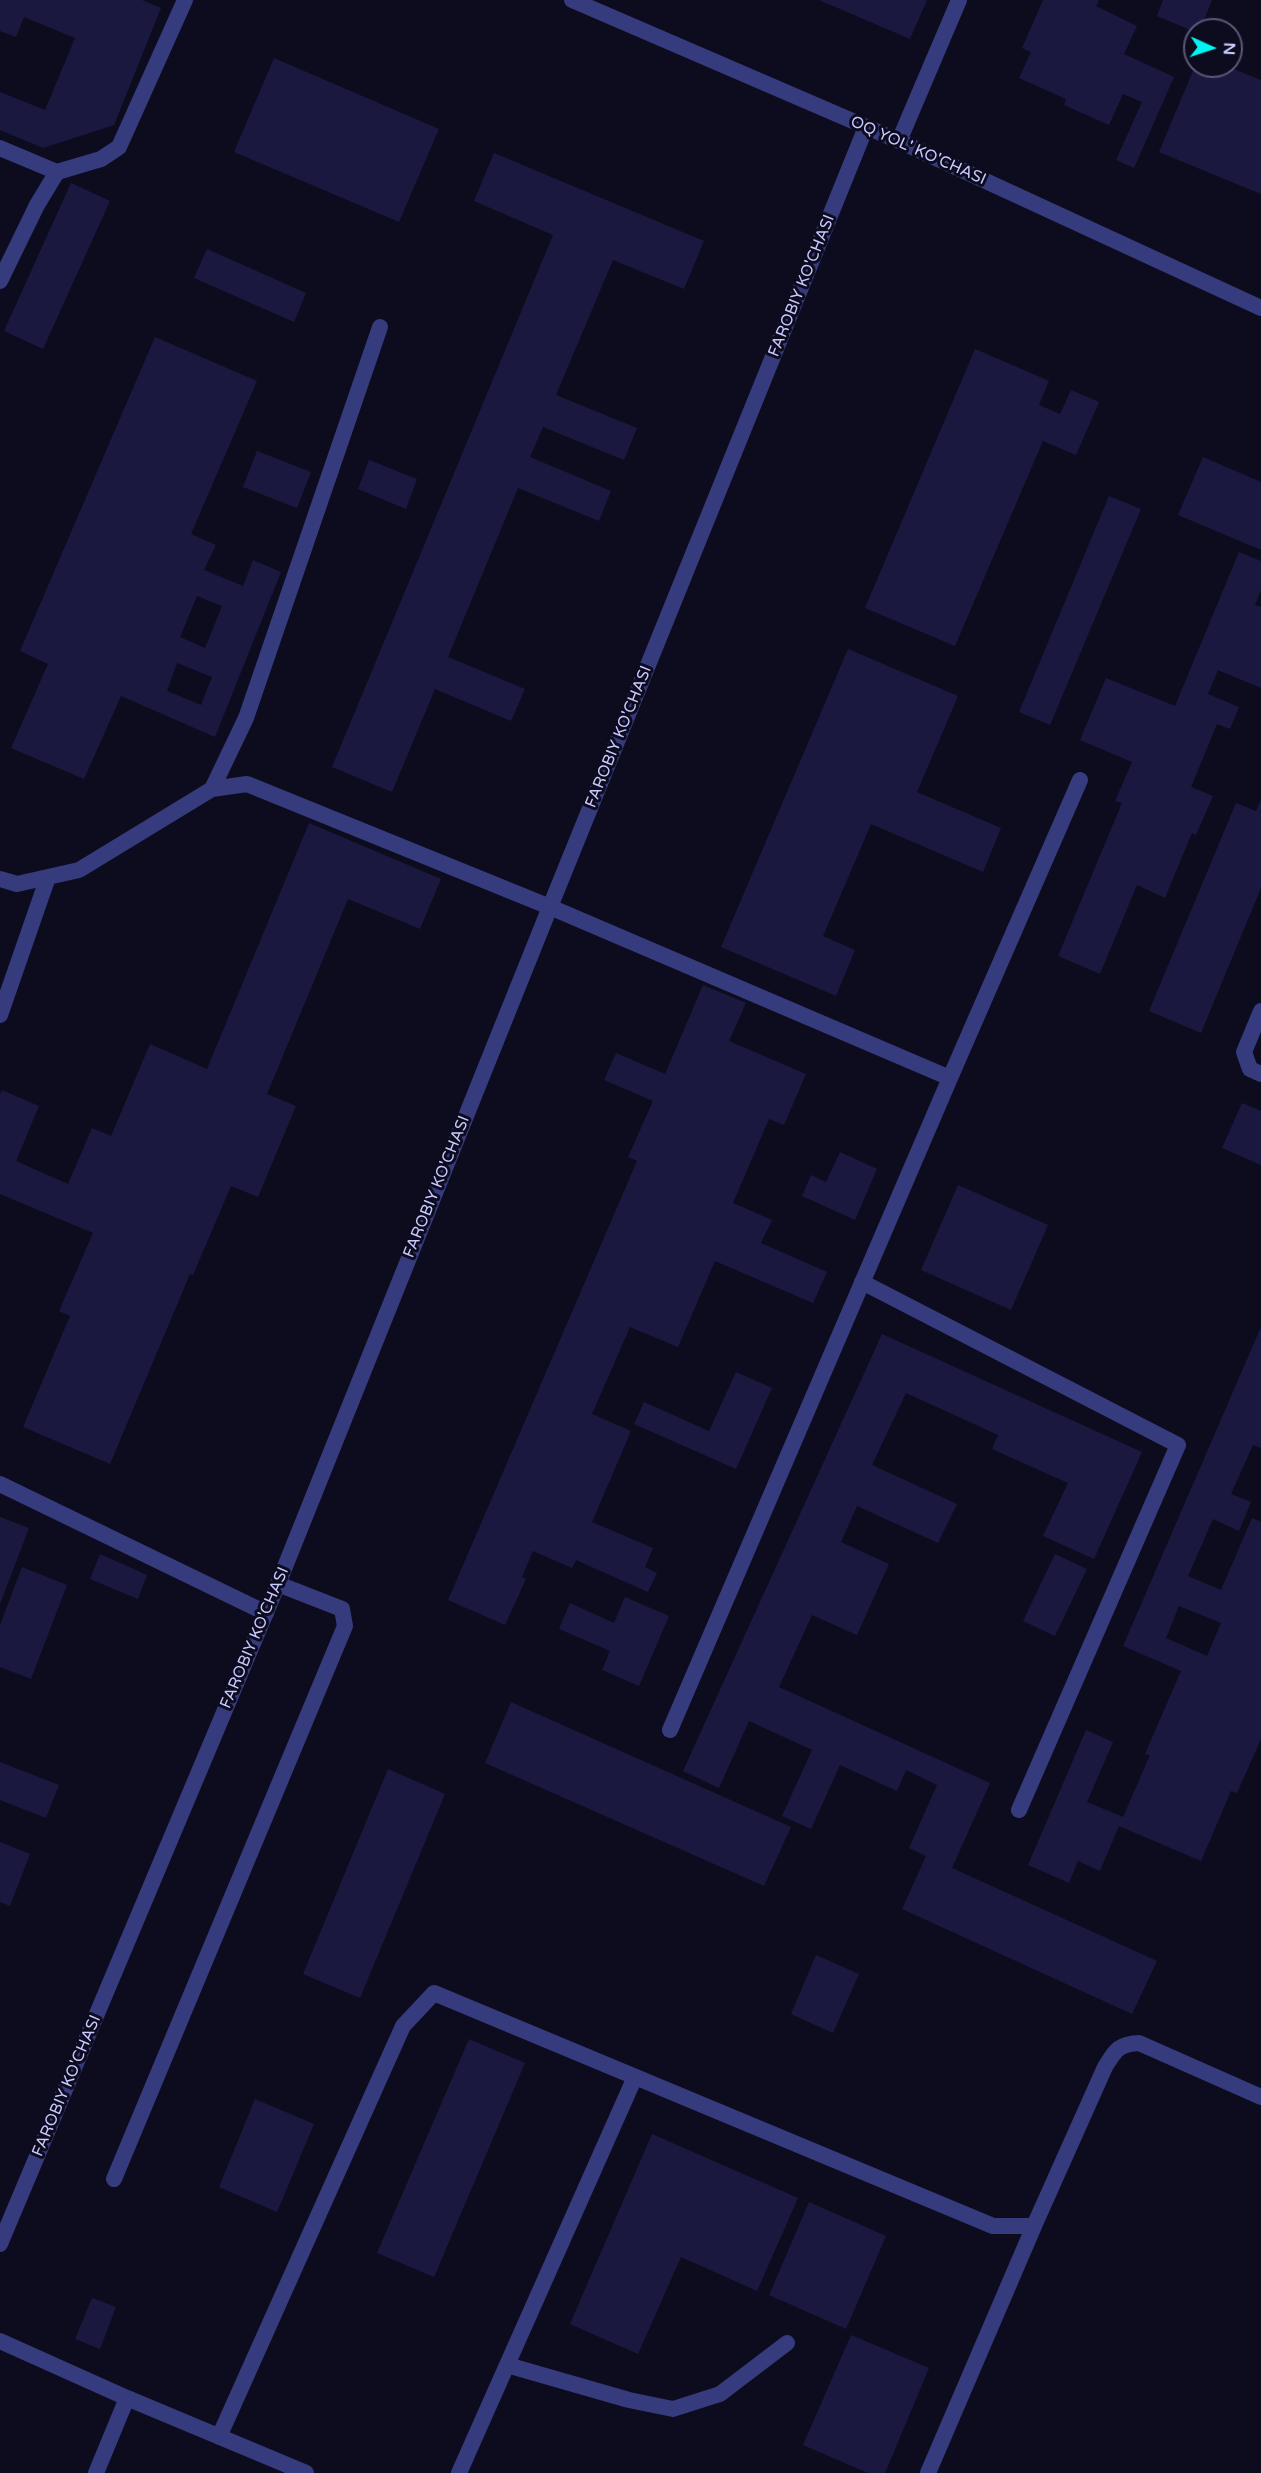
<!DOCTYPE html>
<style>
body{margin:0}
#map{position:relative;width:1261px;height:2473px;overflow:hidden;background:#0d0c1e;font-family:"Varela Round",sans-serif}
canvas{display:block}
.north{position:absolute;left:1183px;top:18px;width:60px;height:60px;box-sizing:border-box;background:#0d0c1e;border:2px solid #585878;border-radius:50%;rotate:93deg;font-size:16px;font-weight:700;line-height:24px;text-align:center;color:#c9c9ff}
.north::after{content:'';display:block;margin:auto;width:21px;height:27px;background:#00f4f1;clip-path:polygon(50% 0,100% 100%,50% 72%,0 100%)}
</style>
<div id="map">
<canvas width="1261" height="2473"></canvas>
<div class="north">N</div>
</div>
<script>
const context = document.querySelector('canvas').getContext('2d');
context.lineJoin = 'round';
function paint(path, color) { context.fillStyle = color; context.fill(path, 'evenodd'); }
function stroke(path, color, width, dash) { context.strokeStyle = color; context.lineWidth = width; context.lineCap = dash ? 'butt' : 'round'; context.setLineDash(dash || []); context.stroke(path); }
function label(font, color, halo, rows, align = 'center') {
  context.font = font + ' "Varela Round",sans-serif'; context.lineWidth = 6; context.setLineDash([]); context.textBaseline = 'middle'; context.strokeStyle = halo; context.fillStyle = color; for (const [text, x, y, turn = 0] of rows) {
    context.save(); context.translate(x, y); context.rotate((+turn || 0) * Math.PI / 180); context.textAlign = isNaN(turn) ? turn : align; if (halo) context.strokeText(text, 0, 0); context.fillText(text, 0, 0); context.restore();
  }
}
const building = new Path2D(`
 M0,0H142L161,8L114,125L43,148L0,130V92L45,110L75,38L24,17L16,37L0,31Z
 M819,0H927L910,39Z
 M1043,0H1099L1096,6L1137,26L1124,54L1174,77L1134,168L1116,160L1142,102L1123,94L1109,125L1064,105L1066,99L1019,78L1031,52L1022,48Z
 M1163,0H1212L1200,30L1195,32L1157,16Z
 M274,58L439,129L399,222L234,152Z
 M1195,66H1226L1261,80V194L1159,152Z
 M494,153L704,241L684,289L613,260L556,395L637,428L624,460L543,427L530,457L611,491L599,521L518,488L448,657L525,689L511,721L435,689L392,792L332,767L553,235L474,201Z
 M71,183L110,201L43,349L4,331Z
 M207,249L306,293L294,322L194,278Z
 M155,337L257,381L191,534L216,545L204,570L243,586L253,560L281,572L215,737L121,696L84,779L11,748L48,664L20,651ZM197,596L222,606L205,648L180,637ZM177,663L212,677L201,705L167,691Z
 M975,349L1049,381L1039,405L1060,414L1071,390L1099,402L1076,455L1043,441L955,646L865,608Z
 M257,451L311,472L297,508L243,487Z
 M1203,457L1261,482V550L1178,515Z
 M369,460L417,479L406,509L358,489Z
 M1109,496L1141,509L1050,725L1019,712Z
 M1239,552L1261,561V590L1255,605L1261,607V688L1218,670L1208,694L1239,707L1230,729L1217,724L1191,787L1213,796L1196,835L1192,833L1165,898L1137,885L1100,974L1058,956L1122,803L1115,801L1132,762L1080,740L1106,678L1175,706Z
 M848,649L958,696L917,792L1001,828L983,872L871,824L823,936L855,950L836,996L721,947Z
 M1261,800V888L1201,1033L1149,1011L1236,803L1256,811Z
 M309,823L441,879L420,929L348,899L267,1094L296,1106L258,1197L231,1186L193,1275L190,1274L110,1464L23,1427L70,1316L59,1311L93,1233L0,1194V1094L2,1090L39,1106L16,1161L68,1184L92,1128L111,1136L150,1044L207,1069Z
 M703,985L746,1003L729,1041L806,1074L784,1125L769,1119L733,1203L772,1220L761,1243L827,1272L813,1303L715,1261L678,1347L630,1327L592,1414L631,1431L592,1522L653,1548L645,1567L657,1573L648,1592L576,1560L572,1568L533,1551L522,1577L526,1579L505,1625L448,1600L637,1161L628,1157L653,1101L604,1080L616,1053L665,1074Z
 M1242,1103L1261,1111V1165L1222,1148Z
 M840,1152L877,1169L855,1220L802,1196L811,1175L826,1182Z
 M958,1185L1048,1225L1011,1310L921,1270Z
 M1261,1327V1448L1253,1445L1231,1494L1251,1502L1239,1531L1213,1519L1188,1576L1221,1590L1252,1518L1261,1522V1739L1237,1793L1231,1791L1201,1861L1119,1826L1100,1871L1078,1861L1069,1883L1028,1865L1086,1730L1113,1742L1087,1802L1123,1817L1150,1755L1145,1754L1181,1671L1123,1646ZM1179,1606L1221,1623L1207,1656L1166,1638Z
 M882,1334L1142,1452L1094,1559L1043,1536L1068,1483L992,1449L998,1435L906,1393L872,1465L957,1504L938,1543L857,1506L841,1542L889,1564L857,1635L812,1615L779,1687L990,1783L952,1868L1157,1961L1132,2014L902,1909L926,1856L909,1848L937,1785L906,1770L897,1791L840,1765L811,1829L782,1816L812,1750L749,1721L719,1788L683,1771Z
 M736,1372L772,1388L736,1469L634,1424L644,1402L709,1431Z
 M0,1517L29,1528L0,1604Z
 M100,1554L147,1575L138,1599L90,1579Z
 M1055,1554L1087,1569L1055,1636L1023,1621Z
 M22,1567L67,1585L31,1679L0,1667V1625Z
 M625,1597L669,1616L639,1686L602,1670L610,1651L559,1629L570,1603L614,1623Z
 M511,1702L791,1827L764,1886L485,1763Z
 M0,1762L59,1785L46,1818L0,1800Z
 M388,1769L445,1794L360,1998L303,1974Z
 M0,1842L30,1854L10,1906L0,1902Z
 M816,1955L859,1974L833,2033L791,2014Z
 M469,2039L525,2063L434,2277L377,2253Z
 M255,2099L314,2124L277,2212L219,2187Z
 M652,2134L798,2198L757,2291L681,2257L638,2354L570,2324Z
 M809,2202L886,2236L846,2329L769,2295Z
 M92,2298L116,2307L100,2349L75,2339Z
 M851,2335L929,2368L885,2473H868L803,2445Z`);
const service = new Path2D(`
 M899,141L959,0
 M0,148L57,172
 M0,281L37,205L57,172L101,159L119,147L185,0
 M212,789L246,718L380,327
 M0,879L17,884L79,870L212,789L247,784L550,907L950,1078L670,1730
 M1261,1011L1244,1052L1250,1069L1261,1074
 M0,1015L48,877
 M950,1078L1080,780
 M862,1282L1178,1445L1019,1810
 M0,1484L266,1613
 M114,2179L345,1626L342,1609L278,1584
 M0,2341L127,2398L306,2473
 M507,2365L629,2400L673,2409L720,2394L787,2343
 M219,2437L403,2026L434,1993L993,2226H1034L1105,2067C1115,2051 1118,2044 1139,2043L1261,2097
 M96,2473L127,2398
 M459,2473L635,2077
 M928,2473L1034,2226`);
const minor = new Path2D(`
 M0,2244L278,1584L550,907L866,127`);
const tertiary = new Path2D(`
 M572,0L899,141L1261,308`);
const streetNames = [
 ["OQ YOL' KO'CHASI",918,151,24],
 ["FAROBIY KO'CHASI",802,286,-68],
 ["FAROBIY KO'CHASI",619,737,-68],
 ["FAROBIY KO'CHASI",437,1187,-68],
 ["FAROBIY KO'CHASI",255,1638,-67],
 ["FAROBIY KO'CHASI",67,2086,-67]
];
paint(building, '#1b183f');
stroke(service, '#363b7e', 16);
stroke(minor, '#363b7e', 16);
stroke(tertiary, '#363b7e', 16);
label('16px', '#c9c9ff', '#0d0c1e', streetNames);
</script>
